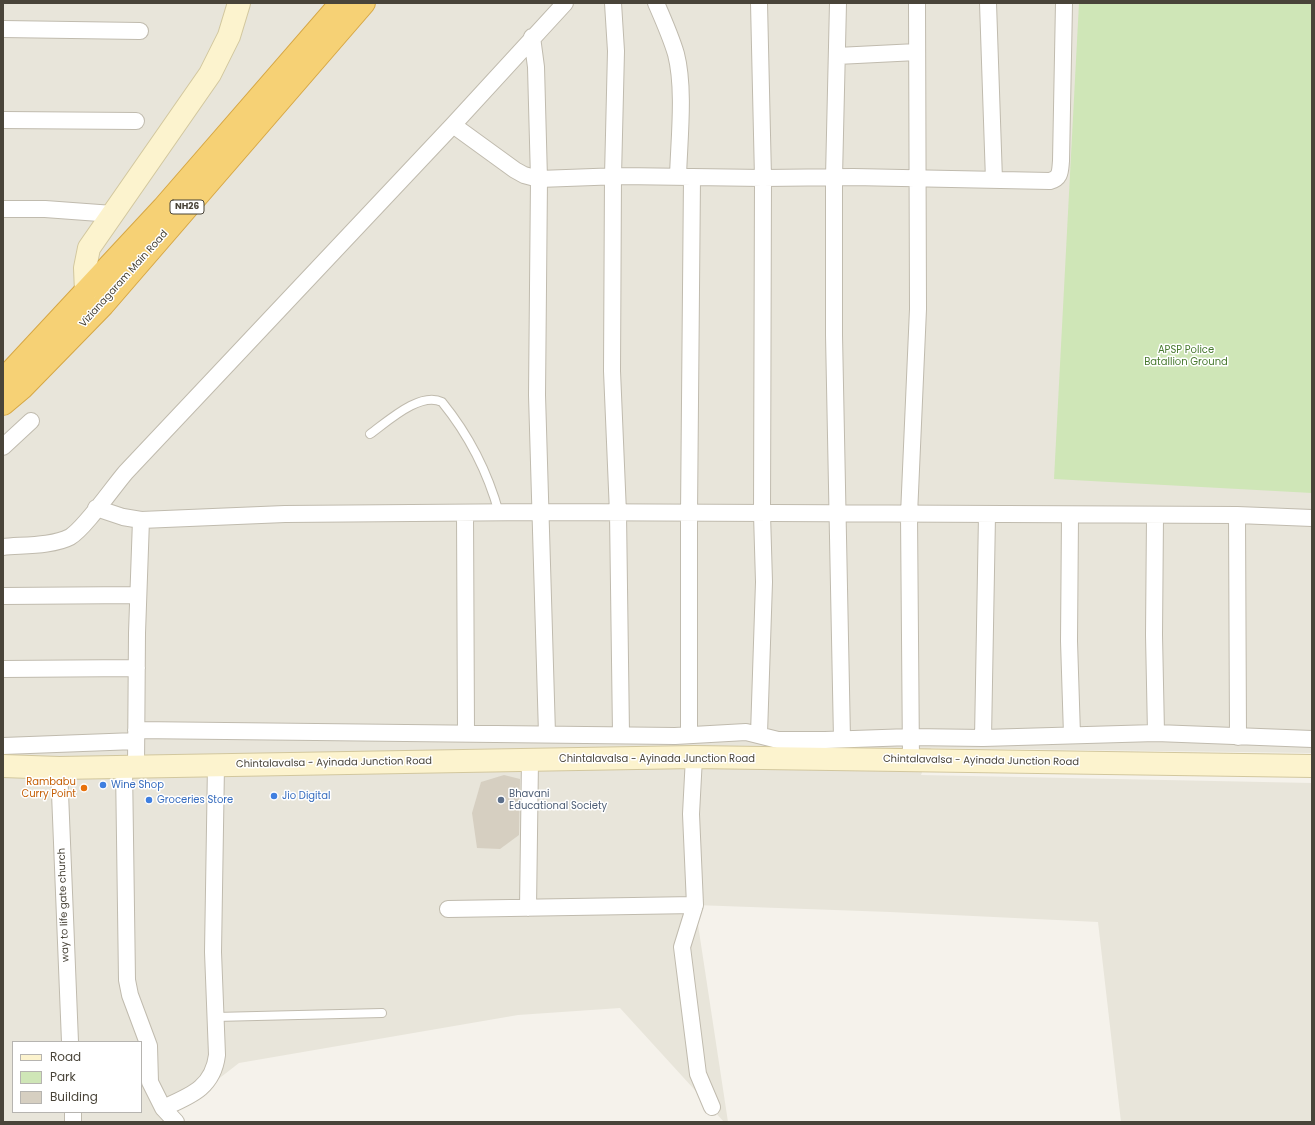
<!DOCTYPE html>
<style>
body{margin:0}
#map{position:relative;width:1315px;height:1125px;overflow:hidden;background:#f5f2eb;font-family:Poppins,sans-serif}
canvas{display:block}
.frame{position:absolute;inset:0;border:4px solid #494439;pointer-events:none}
.legend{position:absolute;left:12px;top:1041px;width:130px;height:72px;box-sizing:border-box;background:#fff;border:1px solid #b6b4b0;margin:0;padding:5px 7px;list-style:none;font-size:12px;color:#494439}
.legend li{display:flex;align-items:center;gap:8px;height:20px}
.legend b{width:20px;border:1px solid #b6b4b0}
</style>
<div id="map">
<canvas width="1315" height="1125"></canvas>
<div class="frame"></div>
<ul class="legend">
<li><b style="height:5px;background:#fcf3ce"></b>Road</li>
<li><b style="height:11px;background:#cfe6b7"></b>Park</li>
<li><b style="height:11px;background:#d6cfc1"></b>Building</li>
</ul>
</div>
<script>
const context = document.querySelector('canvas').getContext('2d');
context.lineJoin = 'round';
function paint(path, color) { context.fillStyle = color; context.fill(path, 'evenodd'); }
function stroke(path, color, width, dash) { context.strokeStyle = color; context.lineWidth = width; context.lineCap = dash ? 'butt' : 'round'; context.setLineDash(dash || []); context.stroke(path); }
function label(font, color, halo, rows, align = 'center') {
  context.font = font + ' Poppins,sans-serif'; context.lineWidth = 3; context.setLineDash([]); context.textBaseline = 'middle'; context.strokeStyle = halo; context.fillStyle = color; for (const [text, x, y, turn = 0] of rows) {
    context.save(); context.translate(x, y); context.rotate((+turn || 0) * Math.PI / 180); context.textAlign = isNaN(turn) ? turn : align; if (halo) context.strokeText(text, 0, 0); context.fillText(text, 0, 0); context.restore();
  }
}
const residential = new Path2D(`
 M3,3H1312V753L931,748L921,775L1312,783V1122H1121L1098,922L890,912L695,905L728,1122H724L620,1008L518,1015L239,1063L163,1122H3ZM13,1042H141V1112H13Z`);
const green = new Path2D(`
 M1079,3H1312V493L1054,479Z`);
const building = new Path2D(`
 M504,775L520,779L519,835L500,849L477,848L472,813L481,782Z`);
const lane = new Path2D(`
 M370,434C387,422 420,391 442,402C468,434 488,473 499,513
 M215,1017L382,1013`);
const street = new Path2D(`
 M613,3L616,51L613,176L612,371L618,513L621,734
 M656,3C663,19 671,37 676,54C685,89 679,140 678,177
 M838,3L834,177V335L842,739
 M988,3L994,180
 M3,29L140,31
 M532,37L536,67L539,179L537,395L547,734
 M837,56L917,52
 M3,120L136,121
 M453,125L515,170L524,175L539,179L621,176L763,178L853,177L1050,181C1061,178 1060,171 1061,161L1064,3
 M3,209H45L113,214
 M3,447L31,421
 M96,508L123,517L141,520L285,514L539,512L1237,515L1312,518
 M465,513L466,733
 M1237,515L1238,737
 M1070,516L1069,641L1072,735
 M1155,516L1154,635L1156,733
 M3,547C22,545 53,546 70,537C85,528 113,487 126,472L453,125L565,3
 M3,596L138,595
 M3,669L137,668
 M136,730L675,736L746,732L778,740H825L911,737L983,738L1156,733L1312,739
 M759,734L764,582L762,514L763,178L759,3
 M689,735V514L692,177
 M983,738L987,515
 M3,746L136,741
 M694,757L691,814L695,905L682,947L698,1074L712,1107
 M911,760L909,515L918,309L917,3
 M136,766L137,633L141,520
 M124,767L127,980L130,995L149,1046L150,1082L163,1108L176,1122
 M59,768L70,1042
 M528,908L530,760
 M448,909L695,905
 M163,1108C190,1096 213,1088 217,1055L213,952L216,765
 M73,1112V1122`);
const secondary = new Path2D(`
 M86,292L85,268L89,248L210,74L229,36L239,3
 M3,766L59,768L694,757L1312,766`);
const highway = new Path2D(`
 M3,380L163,208L341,3
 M3,404L22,388L103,305L364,3`);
const markers = [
 [103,785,4,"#3f7fe0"],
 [84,788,4,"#e8710a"],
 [274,796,4,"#3f7fe0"],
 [149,800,4,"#3f7fe0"],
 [501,800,4,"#5c6f8a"]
];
const shields = [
 [187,207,34]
];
const shieldNames = [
 ["NH26",187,207]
];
const streetNames = [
 ["Vizianagaram Main Road",124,279,-48],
 ["Chintalavalsa - Ayinada Junction Road",657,759],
 ["Chintalavalsa - Ayinada Junction Road",981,761,1],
 ["Chintalavalsa - Ayinada Junction Road",334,763,-1],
 ["way to life gate church",64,905,-92]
];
const parkNames = [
 ["APSP Police",1186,350],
 ["Batallion Ground",1186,362]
];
const foodNames = [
 ["Rambabu",76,782],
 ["Curry Point",76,794]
];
const shopNames = [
 ["Wine Shop",111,785],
 ["Jio Digital",282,796],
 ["Groceries Store",157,800]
];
const serviceNames = [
 ["Bhavani",509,794],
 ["Educational Society",509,806]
];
paint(residential, '#e8e5da');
paint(green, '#cfe6b7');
paint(building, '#d6cfc1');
stroke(lane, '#c0bbae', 10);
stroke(street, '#c0bbae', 18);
stroke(secondary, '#d2c79e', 24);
stroke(highway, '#d6a745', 24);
stroke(lane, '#fff', 8);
stroke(street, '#fff', 16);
stroke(secondary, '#fcf3ce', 22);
stroke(highway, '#f6d175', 22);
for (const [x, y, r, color] of markers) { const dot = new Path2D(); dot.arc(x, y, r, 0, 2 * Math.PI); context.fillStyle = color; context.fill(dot); stroke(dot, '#fff', 1.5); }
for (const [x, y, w] of shields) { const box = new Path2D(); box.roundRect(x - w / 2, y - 7, w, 14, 3); context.fillStyle = '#fff'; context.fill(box); stroke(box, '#494439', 1); }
label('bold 9px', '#494439', null, shieldNames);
label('10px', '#494439', '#fff', streetNames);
label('10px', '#47792f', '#fff', parkNames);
label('10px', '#c56008', '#fff', foodNames, 'right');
label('10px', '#366cbe', '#fff', shopNames, 'left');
label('10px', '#4e5e75', '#fff', serviceNames, 'left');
</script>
